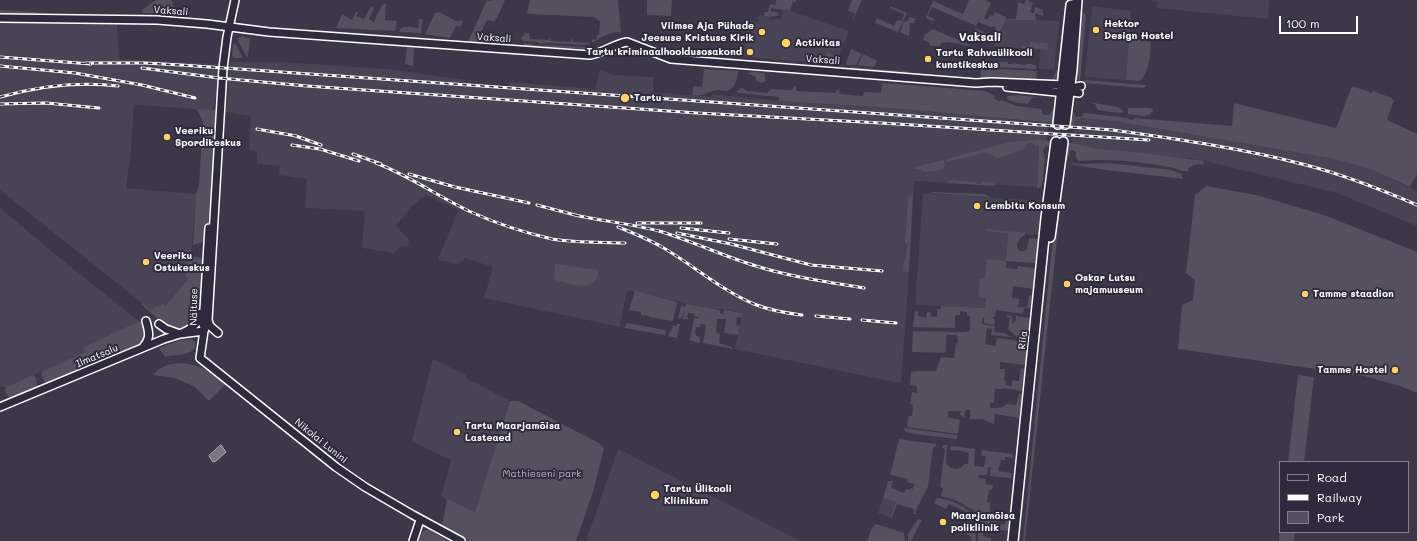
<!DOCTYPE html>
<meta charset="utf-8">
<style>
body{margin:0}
#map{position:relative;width:1417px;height:541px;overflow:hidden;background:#3c3749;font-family:Mali,sans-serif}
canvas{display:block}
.legend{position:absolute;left:1279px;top:461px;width:130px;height:72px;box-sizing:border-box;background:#2f2a3d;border:1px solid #827f8b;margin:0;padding:5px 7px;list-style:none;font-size:12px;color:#fff}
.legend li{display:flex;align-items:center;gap:8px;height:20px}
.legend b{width:20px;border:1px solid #827f8b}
.scale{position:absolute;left:1279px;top:16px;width:79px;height:18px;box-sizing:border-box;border:2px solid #fff;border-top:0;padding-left:5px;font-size:12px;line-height:14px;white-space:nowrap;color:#fff;-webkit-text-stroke:3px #2f2a3d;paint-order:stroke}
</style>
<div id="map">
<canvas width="1417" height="541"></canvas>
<ul class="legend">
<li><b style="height:5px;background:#2f2a3d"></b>Road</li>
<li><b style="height:5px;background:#fff"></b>Railway</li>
<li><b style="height:11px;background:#555060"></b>Park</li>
</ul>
<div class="scale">100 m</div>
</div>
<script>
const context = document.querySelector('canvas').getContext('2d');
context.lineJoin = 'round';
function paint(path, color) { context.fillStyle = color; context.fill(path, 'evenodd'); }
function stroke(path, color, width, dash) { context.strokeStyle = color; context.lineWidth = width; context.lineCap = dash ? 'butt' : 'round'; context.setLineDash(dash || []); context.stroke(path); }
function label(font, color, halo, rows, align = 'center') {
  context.font = font + ' Mali,sans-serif'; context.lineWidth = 4; context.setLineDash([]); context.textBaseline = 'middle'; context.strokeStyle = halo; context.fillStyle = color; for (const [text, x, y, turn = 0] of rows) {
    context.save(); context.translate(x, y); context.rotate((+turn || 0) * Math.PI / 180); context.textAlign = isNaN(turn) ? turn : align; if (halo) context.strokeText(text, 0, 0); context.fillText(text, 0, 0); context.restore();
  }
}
const built = new Path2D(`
 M1147,0H1269L1268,19L1157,8L1158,1Z
 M1092,6L1131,11L1126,80L1087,77L1085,75Z
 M783,10L790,11L849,31L835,64L757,58L745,56L744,54L748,21L758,22L759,15L769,17L770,20L781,18Z
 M1006,19L1059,21L1054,70L1039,69L1040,50L994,46L995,41Z
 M21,22L96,23L117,25L119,59L218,64L215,103L212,110L134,105L131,152L126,188L196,194L191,256L188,259L185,275L188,278L165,306L152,311L0,190V23Z
 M230,62H282L387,69L465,80V82L508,86L509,82L595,89L600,70L614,75L653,77V92L711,97L712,94L779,101L903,109L1048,123L1047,141L1039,145L1037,187L914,181L906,317L901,381L899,383L735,349L743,313L741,312L703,307L627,290L620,327L484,298L493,267L465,258L459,264L438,260L458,210L425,195L411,207L396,226L410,240L407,247L401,246L393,254L389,252L362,248L365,211L305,208L307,179L279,175L280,166L257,164V152L249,150L251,116L226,112Z
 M1083,118L1120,122L1335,159L1370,169L1417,191V226L1337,193L1197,159L1090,148L1088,146L1074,144L1072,143L1076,119Z
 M924,193L1042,201L1039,235L1008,233L1006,261L987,260L985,308L915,305L923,195Z
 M0,208L61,259L139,321L84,347L86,352L6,387H0Z
 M433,359L466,375V378L510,401L475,512L441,497L451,460L412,441Z
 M618,449L801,541H586Z
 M883,498L896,502L890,517L878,513Z`);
const green = new Path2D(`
 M156,0H171L175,9L174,14L143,13L142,10Z
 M487,0L491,1L492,0H505L497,18H496L494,22L487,20L480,34L479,41L488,42V43L468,42Z
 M530,0H618L621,33C610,31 602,37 592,43V39L596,40L597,35H599L600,21L598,20L594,17L530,14L527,13Z
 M647,0H672L671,16L647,15Z
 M776,0H796V2H793L790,11L771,8L770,11L779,13L778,16L769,17L764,16L765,12H768L770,4L775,5Z
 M852,0H862L853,20H852L855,13L848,11Z
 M969,0H985L991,3L984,18L987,20L990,15L993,16L995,12L1006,17V19H1016L1018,2L1024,4L1026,0H1029V1L1033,3L1030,12L1034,13L1035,7L1043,10V16L1035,13L1036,20H1006L995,41H991L990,40L996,28L994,26L991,27L978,22L976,26L932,7L928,16L934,19V20L932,21L926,18L933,1L963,14Z
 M386,3L385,20L397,21L395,31L336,28L342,14L352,20L356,12L358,13L356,16L364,19L371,6L374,8L369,19L374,22L382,5Z
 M890,6L907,13L898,32L875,23L877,18L894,26L897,20L902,21L904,14L890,8Z
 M0,10L35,12L47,14H0Z
 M1080,10L1086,15L1080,82L1075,76Z
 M439,12L458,22L459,20L463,22L460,27L456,26L450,38L425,34L435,13Z
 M910,17L916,19L914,23H910L909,36L900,32L904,21L906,22Z
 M419,19H423L421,33L399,32C402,24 411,27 418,28Z
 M1063,26L1065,27L1059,74L1056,78L1052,80L1058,68L1062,29Z
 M975,28L988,34L986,39L980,42L965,35L966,32L973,35Z
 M932,29L970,45V46L947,42L941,43L940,46H930V43L923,40L925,35Z
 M526,33H529L530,39L549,40L550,37L551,41L570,42L572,38L573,42L591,43L585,45L547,43L541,44L537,42L523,41L521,38Z
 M244,36L245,38H250L248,57L246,56L238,41L239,38Z
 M1129,38L1151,42C1150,55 1150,71 1140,81L1126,80Z
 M1030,42L1048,43L1047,51L1043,49L1022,48V46H1030Z
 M235,43L242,56V58H234L232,56L233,45Z
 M524,43L543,46L546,45L586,47L588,49H585L523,46Z
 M407,47H414L413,66L405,64Z
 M851,49L862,54L856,65H847L846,63Z
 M827,52L838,57L835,64L825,62Z
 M863,54L877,61L874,67L858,65Z
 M981,61L1008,62V64H1013V63L1025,65L1026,64H1032V65H1036V69L980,66Z
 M850,67L904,71L908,72L904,73L849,68Z
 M980,68L1037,71L1036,79L1034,81L984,79L981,78Z
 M704,69L738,71C737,79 736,89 726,91C723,91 720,90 717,90C706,92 704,97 692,95L693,86L702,87Z
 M755,72L764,73L766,81L762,83L756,81V77L747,73Z
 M1086,80L1146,85L1145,87L1143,88L1083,83Z
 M882,83L985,91L995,96L994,99L1000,101L1001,100L1017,106L1042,109V113L1044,115H1049L1052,110L1055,111L1054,123L903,109L779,101V97L738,93L736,91L742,88L747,91L767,93L771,89L792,90L794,86L796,87V91L835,93L837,90H839L840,94L863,96L864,92L881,93Z
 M1352,86L1372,93L1373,91L1392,98L1391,99L1394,100L1387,120L1417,134V174L1410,187L1370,169L1335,159L1120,122L1083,118L1076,119L1074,125H1068L1070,112H1073L1075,117H1082L1084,113L1128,118V119L1133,120L1134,118L1232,126L1234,103L1336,128Z
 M1017,95L1038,97H1039L1032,98L1028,104L1013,102L1006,98L1008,96Z
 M1088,102L1118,107L1124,112L1120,113L1098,110L1095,104Z
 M1128,108H1150L1154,110L1149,115L1144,116L1128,114Z
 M197,109L217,110L212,186L206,241L193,245L196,194L199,185L203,122Z
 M1040,140L1052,141L1047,178L1049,147L1046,146L1043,150L1045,159L1042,186L1037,189L1039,146L1035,145L1033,143H1027L1024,149C1014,152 1006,157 997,158L991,154L985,153L946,162V159L1009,142Z
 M1066,142L1088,146L1090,148L1145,153L1204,161L1203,165L1198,164L1189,167L1188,171C1182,172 1176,168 1170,167C1140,162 1110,158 1079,161L1076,158V152L1072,150L1070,151L1067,162L1065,158Z
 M944,160L945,163L943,170L922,172V169H915V167Z
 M1072,163L1081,164L1109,163L1171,170L1181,174L1183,179L1098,169L1071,164Z
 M949,180L975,182L977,184H981L983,182L994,183L995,186L947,183Z
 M1206,186L1256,195L1324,215L1417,252V393L1400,386L1364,376L1178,349L1182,305L1193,300L1195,280L1186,273L1195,195Z
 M1062,191L1025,541H1023L1055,217Z
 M931,192L985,194L988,196L989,199L987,197L931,193Z
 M913,194L909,272L903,271L904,262L906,257L908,243H905L908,200L910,196Z
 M987,229L1026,233C1024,237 1019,237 1017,245C1017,250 1020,252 1024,251L1027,249L1029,238L1038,239L1036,263L1006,261V268L1017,269L1018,266L1035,268L1033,289L1013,286L1012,298L1019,299L1018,307H1027L1029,295H1032L1031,308H1024L1023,314L996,310L995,317H993V319H995L994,325L984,323V317H983L982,324L995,326L994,332L1004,333L1012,337L991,335L992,329L987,328L985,344L995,346L997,338L1028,342L1025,365L1000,362V369H1005L1004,380L1006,381V385L1012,386V380L1019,381L1021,368L1025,369L1022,391L1003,388L1002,389H995L994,403H990V408C997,408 1002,409 1006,404L1016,405L1019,394H1022L1019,418L995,414L994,424L982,419H970V410H965L964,418L960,414L961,411H948V417L960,420L958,434L907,427L908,416H912L913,405L910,404L912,392L917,393V386L910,385L911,372L916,371H936L941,357L954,358L956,343H958L957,335H946V351L944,353L912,352L913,331L964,332L970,331V316L967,315V312L960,311V315H955V328L913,327L915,311L918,312V316L926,318L927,312H930L931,316L937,317V309H941V306L985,308L986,298L978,297L980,278H985L987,259L1006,261L1008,233L986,231Z
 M191,256L201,258L204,264L196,320C193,323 190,327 186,328C172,335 152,313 141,304L142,303L152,311L156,306L159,307L162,304L165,306L188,279L185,275L188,259Z
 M555,264L598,270L599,274C592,288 583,287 570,284C565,282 559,282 554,279Z
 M635,291L677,302L673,321L649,317V316L641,315V312L629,310Z
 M686,304L720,310V313L723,314L724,310L743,313L742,318L737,317L736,325L740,326L738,335L724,333L726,319H717L716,333L720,334L719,343L732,347L733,349L703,343L706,325L701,324L700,327H696L695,334L697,335L696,336L700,337V343L689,340L690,339L694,318L698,319L699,317L694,316V314L688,313L687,317L689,319H683L684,308L682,318L678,319L681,306L685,307Z
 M1007,315L1012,316V323L1014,324V321H1016V316L1030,318L1028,338L1017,337L1008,329L1010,318L1007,317Z
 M139,321C147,326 149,340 141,345C133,350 122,350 114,354C92,363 70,373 47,383L44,381L41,374L43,371L85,352L84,347Z
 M627,323L665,330L666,332L665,335L624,328Z
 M677,324H680L677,338L668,336L673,326H676Z
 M190,339L194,341L196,345C192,357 176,354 165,357L159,348L181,340Z
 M180,363C202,364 209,372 226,384L209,401L195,387L175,378L153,375C160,366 170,364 180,363Z
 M33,375L36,378L38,387L11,399L8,397L5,391L6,387Z
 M1298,375L1314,377L1304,462H1288Z
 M510,401H518L599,443L604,448L593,492L576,541H470L442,526L447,499L475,512Z
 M903,428L957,435V439L909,433L905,431Z
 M899,439L936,444V446L933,448L928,486L915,512L917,514H914V509L897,504L892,517L890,518L896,502L883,498L888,481H893L891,488L904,493L906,489L910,490V488L913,489L914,484L907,482L908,479L890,475Z
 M943,445H947L946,463C950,469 955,470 961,468L964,464H968L969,453L964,452V451L950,450L951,446L975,449L974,466L984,467L986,456L981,455L982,450L1012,454L1013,458L1005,457V460H1001L998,471L1012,473L1011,478L990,476L991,467H988L987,475H979L978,478L986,479L985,484L993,485L992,490H989L987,502L990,503V511L995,520H997V523L999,525L1005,524L1007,512L1010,513L1008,531L984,528L983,536L991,538V541H978V522L975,511L955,500L941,496L943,488L940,487L945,450L942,447Z
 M937,498C949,499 966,506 973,515L974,518H969L970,514L949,504L946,509L934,503Z
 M918,519L922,520L911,541H908V534Z
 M967,521L975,525L976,541H970L972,537L966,534L970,525L966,523Z
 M876,524L904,533L905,541H867L872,528Z
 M1280,529V532H1295L1294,541H1279Z
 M425,530H429L449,541H419L421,534Z`);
const water = new Path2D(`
 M221,445L226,452L216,461L213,462L209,456Z`);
const highwayTunnel = new Path2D(`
 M1056,142L1058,124
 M1063,142L1065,124`);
const secondary = new Path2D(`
 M235,0L227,37L223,68L208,320L204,331L200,358L336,467L365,487L413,515L461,541
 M0,18L157,20L207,24L269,32L590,55C603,53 614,44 627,42L671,59L976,83L991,82L1066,85
 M1007,87L1066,93
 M1067,87L1073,92L1079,93
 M1066,89L1081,86
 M208,320L210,326L218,333
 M159,324L166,329L180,334C191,329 198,325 201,313
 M203,325L209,228
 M143,347C151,338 149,332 146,321
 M0,407L164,339L180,334L204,331
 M413,541L420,520`);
const highway = new Path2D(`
 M1058,124L1071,5
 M1065,124L1072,69L1077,0
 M1050,237L1063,142
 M1013,541L1046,218L1056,142`);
const rail = new Path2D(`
 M0,57L91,64
 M85,63H145L181,65L1113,130C1176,139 1241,148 1302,164C1342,174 1380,189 1417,205
 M0,66L75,73L142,85L195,98
 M142,68L219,78L307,86L697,113L881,123L1149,140
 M0,97C39,86 77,81 118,86
 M0,104L46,103L99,108
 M257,129L296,136L321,145
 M292,145L320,149L359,161
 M353,154L381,164
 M376,163C410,176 439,197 471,212C495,223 526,233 552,239C576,243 601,242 625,243
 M409,174L455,187L529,203
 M537,205L579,216
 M575,215C603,221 631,224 659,231C692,241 723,256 756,266C791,277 828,282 864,288
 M637,223H701
 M618,227C633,233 648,239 662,247C693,265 721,290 754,304C769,310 785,313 802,315
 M681,228L729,233
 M677,233L731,244L811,265L882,271
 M729,239L777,244
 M816,316L850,319
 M862,320L896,323`);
const markers = [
 [1096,30,4,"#ffd166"],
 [762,32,4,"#ffd166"],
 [786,43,5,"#ffd166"],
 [750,52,4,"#ffd166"],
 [928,59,4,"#ffd166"],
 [625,98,5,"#ffd166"],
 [167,137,4,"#ffd166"],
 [977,206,4,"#ffd166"],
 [146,262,4,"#ffd166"],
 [1067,284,4,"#ffd166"],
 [1305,294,4,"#ffd166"],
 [1395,370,4,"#ffd166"],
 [457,432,4,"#ffd166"],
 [655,495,5,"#ffd166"],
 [943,522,4,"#ffd166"]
];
const streetNames = [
 ["Vaksali",171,11,4],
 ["Vaksali",494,38,4],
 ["Vaksali",823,60,4],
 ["Näituse",194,307,-89],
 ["Riia",1023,340,-84],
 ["Ilmatsalu",97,356,-23],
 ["Nikolai Lunini",321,441,39]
];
const poiNames = [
 ["Hektor",1104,24],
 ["Design Hostel",1104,36],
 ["Viimse Aja Pühade",754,26,"right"],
 ["Jeesuse Kristuse Kirik",754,38,"right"],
 ["Activitas",795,43],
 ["Tartu kriminaalhooldusosakond",742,52,"right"],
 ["Tartu Rahvaülikooli",936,53],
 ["kunstikeskus",936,65],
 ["Tartu",634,98],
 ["Veeriku",175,131],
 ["Spordikeskus",175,143],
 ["Lembitu Konsum",985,206],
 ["Veeriku",154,256],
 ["Ostukeskus",154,268],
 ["Oskar Lutsu",1075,278],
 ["majamuuseum",1075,290],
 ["Tamme staadion",1313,294],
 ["Tamme Hostel",1387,370,"right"],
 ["Tartu Maarjamõisa",465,426],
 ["Lasteaed",465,438],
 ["Tartu Ülikooli",664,489],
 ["Kliinikum",664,501],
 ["Maarjamõisa",951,516],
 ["polikliinik",951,528]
];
const parkNames = [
 ["Mathieseni park",542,474]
];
const quarterNames = [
 ["Vaksali",980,37]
];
paint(built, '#494455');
paint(green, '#555060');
paint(water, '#797682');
stroke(water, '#afadb4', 1);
stroke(highwayTunnel, '#504b5b', 9, [9, 4.5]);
stroke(secondary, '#fff', 10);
stroke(highway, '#fff', 12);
stroke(secondary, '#2f2a3d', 7);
stroke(highway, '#2f2a3d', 9);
stroke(rail, '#fff', 3);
stroke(rail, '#2f2a3d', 1.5, [4.5]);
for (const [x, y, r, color] of markers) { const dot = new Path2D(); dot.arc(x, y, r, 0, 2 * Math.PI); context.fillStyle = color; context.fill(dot); stroke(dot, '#2f2a3d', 1.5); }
label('10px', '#fff', '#2f2a3d', streetNames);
label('bold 10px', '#fff', '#2f2a3d', poiNames, 'left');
label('10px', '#bbb9bf', '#2f2a3d', parkNames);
label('bold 12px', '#fff', '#2f2a3d', quarterNames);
</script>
